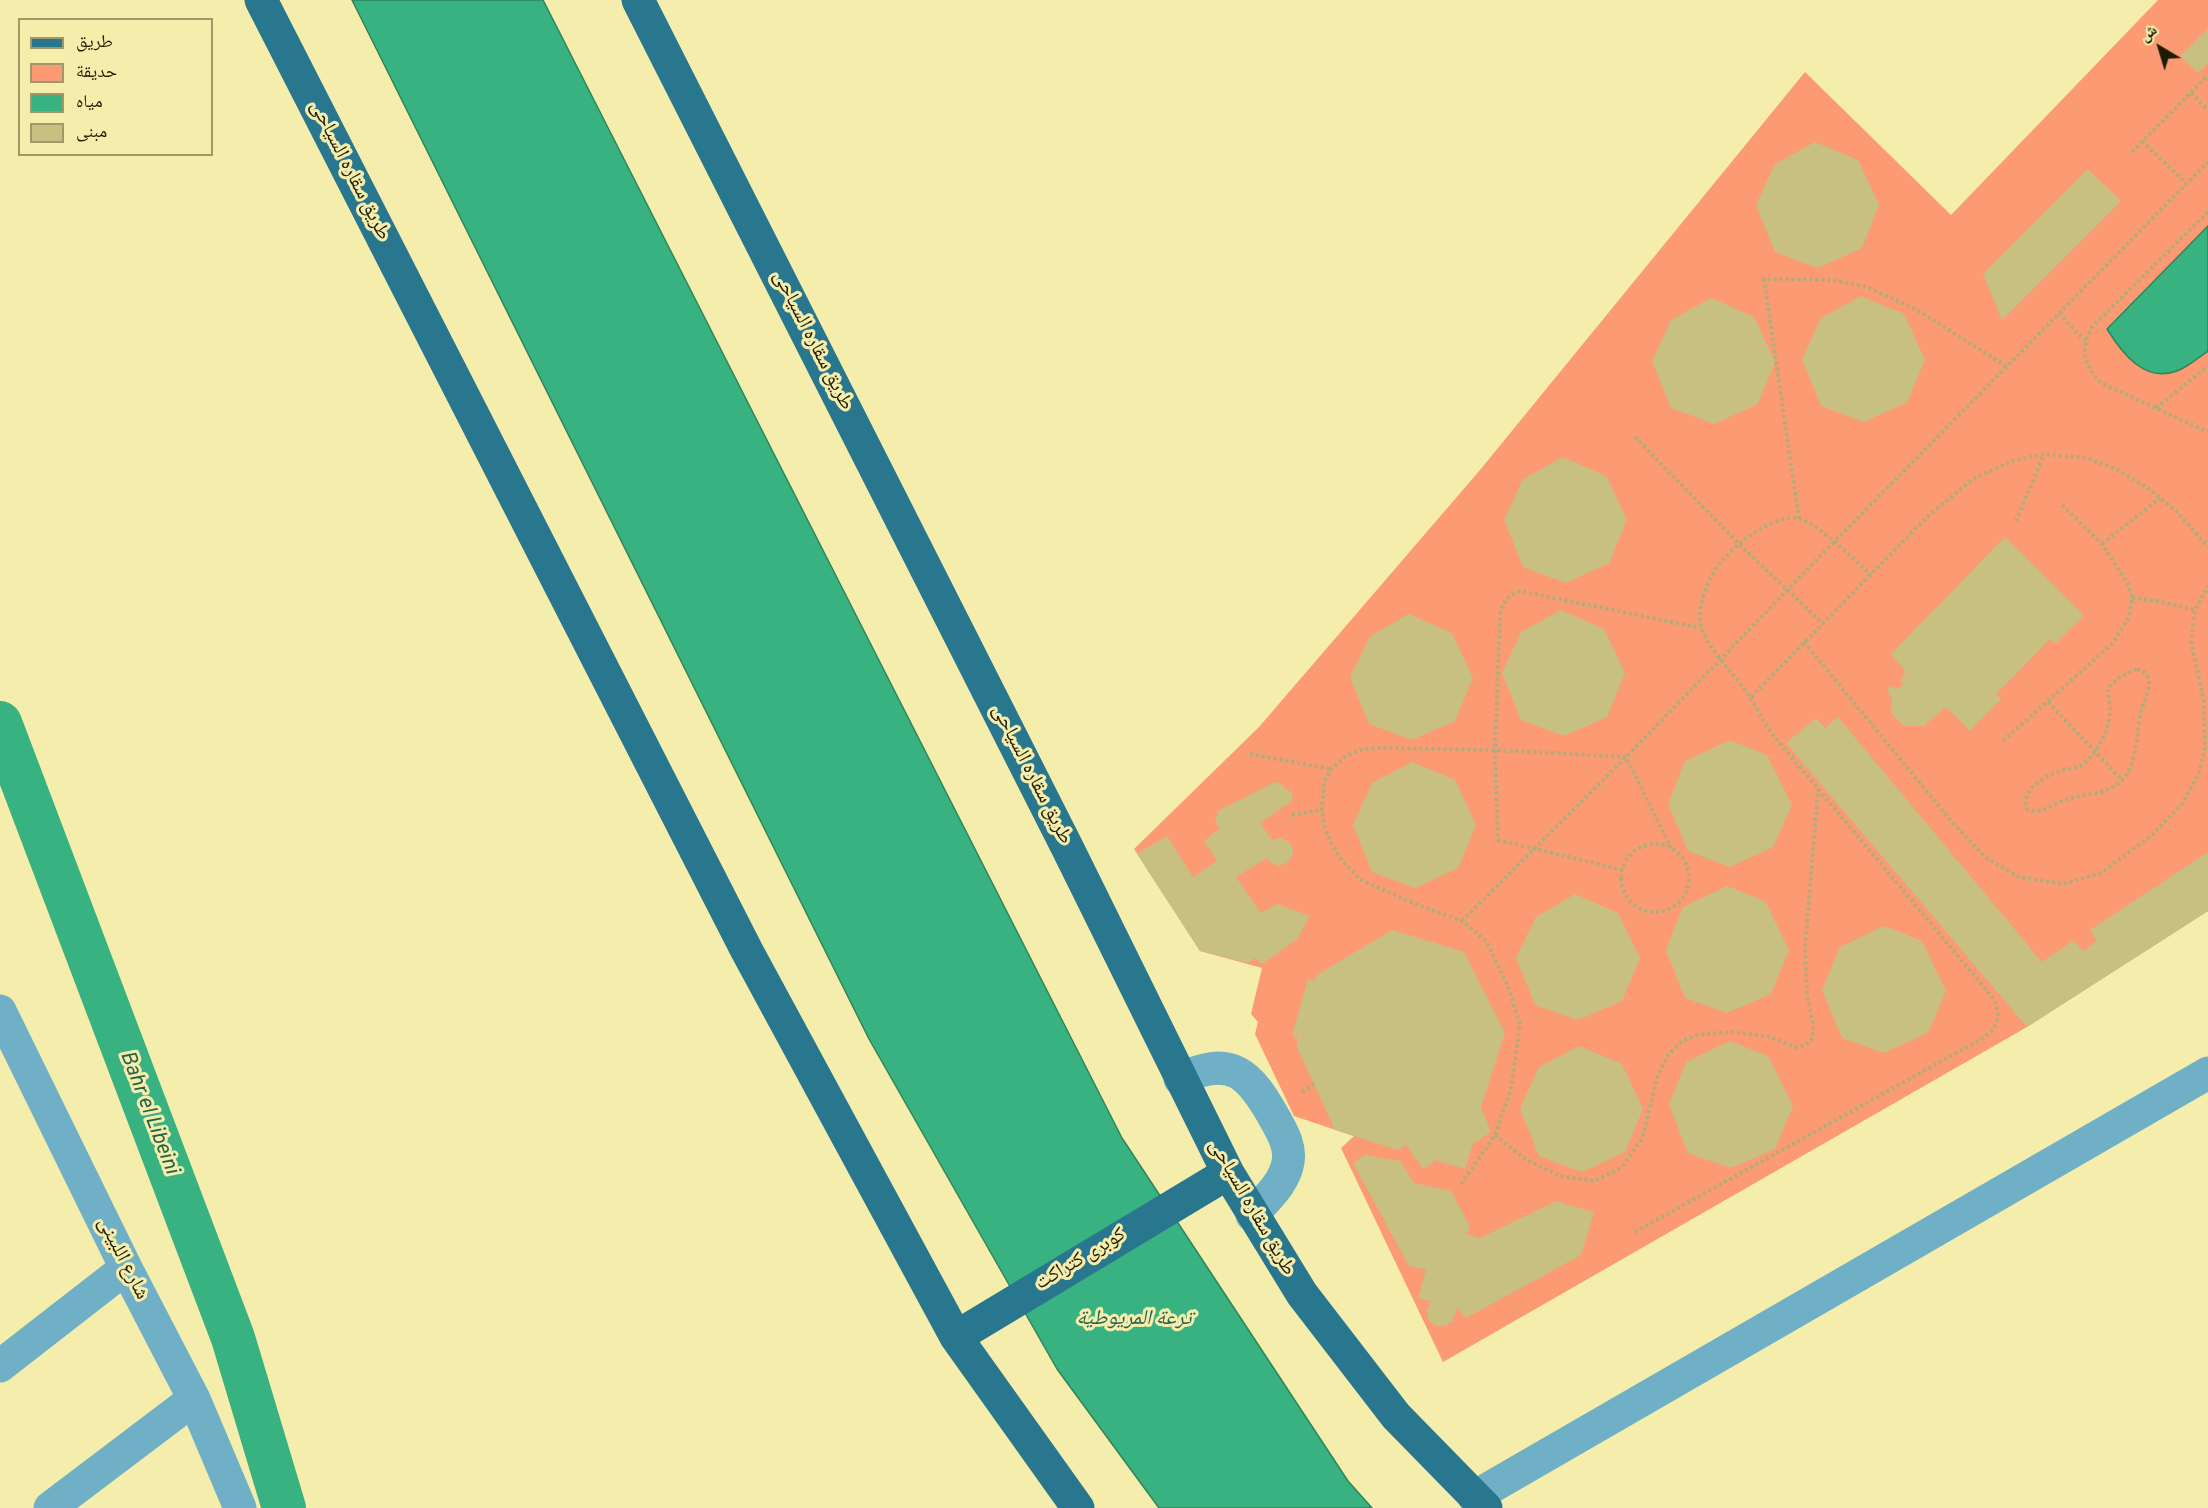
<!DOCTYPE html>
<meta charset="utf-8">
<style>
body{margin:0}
#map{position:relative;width:2208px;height:1508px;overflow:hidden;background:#f5edac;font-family:Overpass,"Noto Naskh Arabic",sans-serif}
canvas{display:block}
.legend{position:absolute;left:18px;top:18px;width:195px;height:138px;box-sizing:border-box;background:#f5edac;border:2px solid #9f9968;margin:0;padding:8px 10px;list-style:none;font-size:18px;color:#1f1b03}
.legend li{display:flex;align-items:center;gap:12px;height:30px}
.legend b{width:30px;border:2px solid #9f9968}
.north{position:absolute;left:2130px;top:18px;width:60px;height:60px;-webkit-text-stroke:4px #f5edac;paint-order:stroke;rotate:322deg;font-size:16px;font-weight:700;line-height:24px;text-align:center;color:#1f1b03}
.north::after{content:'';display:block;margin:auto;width:21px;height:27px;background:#1f1b03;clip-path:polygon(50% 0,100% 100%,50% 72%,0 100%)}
</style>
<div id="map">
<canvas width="2208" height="1508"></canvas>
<ul class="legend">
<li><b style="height:8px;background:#29778f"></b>طريق</li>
<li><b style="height:16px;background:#fb9a73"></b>حديقة</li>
<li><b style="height:16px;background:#37b280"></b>مياه</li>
<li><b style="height:16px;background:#c8c081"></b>مبنى</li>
</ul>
<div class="north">ش</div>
</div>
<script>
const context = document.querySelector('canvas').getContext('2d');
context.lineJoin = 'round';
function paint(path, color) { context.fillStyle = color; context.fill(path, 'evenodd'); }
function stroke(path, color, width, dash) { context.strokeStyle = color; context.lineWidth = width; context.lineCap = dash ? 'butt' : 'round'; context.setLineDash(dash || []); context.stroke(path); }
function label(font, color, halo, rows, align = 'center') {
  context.font = font + ' Overpass,"Noto Naskh Arabic",sans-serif'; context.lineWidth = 6; context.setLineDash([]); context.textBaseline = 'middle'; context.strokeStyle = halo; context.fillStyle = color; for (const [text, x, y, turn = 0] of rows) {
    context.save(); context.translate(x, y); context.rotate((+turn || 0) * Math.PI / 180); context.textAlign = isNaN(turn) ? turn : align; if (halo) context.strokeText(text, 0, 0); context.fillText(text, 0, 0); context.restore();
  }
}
const green = new Path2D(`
 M2158,0H2208V911L2027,1027L1443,1362L1341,1148L1354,1136L1294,1116L1255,1034L1258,1022L1251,1014L1262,968L1200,951L1134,849L1259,727L1480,470L1805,72L1951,215Z`);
const water = new Path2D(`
 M352,0H543L1122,1138L1348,1481L1372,1508H1159L1057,1369L869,1039Z
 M2208,226V351C2198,358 2188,367 2177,371C2144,383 2122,353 2107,329Z`);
const canal = new Path2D(`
 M0,723L233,1338L284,1508`);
const building = new Path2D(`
 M2208,29V63L2198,73L2180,56Z
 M1815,142L1858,160L1879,205L1862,248L1818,268L1775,252L1756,205L1775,164Z
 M2088,169L2121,201L2002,320L1983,274Z
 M1861,296L1904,314L1925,360L1907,402L1864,422L1821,406L1802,359L1821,318Z
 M1711,298L1754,317L1775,362L1758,404L1714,424L1671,408L1652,361L1671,320Z
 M1563,457L1606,476L1627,520L1609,563L1566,583L1523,567L1504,520L1523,479Z
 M2005,537L2084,615L2055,644L2050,639L1996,694L2001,699L1970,731L1946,707L1924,726H1904L1891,713L1892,699L1887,691L1890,686L1897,689L1903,685L1901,678L1906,672L1891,654Z
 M1561,610L1604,629L1625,673L1607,717L1564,736L1521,720L1502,673L1521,632Z
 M1409,614L1452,633L1473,678L1455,721L1412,740L1369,724L1350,677L1370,636Z
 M1838,717L2042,962L2074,940L2083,951L2097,941L2090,930L2208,852V911L2027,1027L1786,743L1816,718L1825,728Z
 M1730,740L1767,755L1792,805L1773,847L1730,867L1688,851L1668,804L1685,761Z
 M1412,762L1455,780L1476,825L1458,868L1415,888L1372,872L1353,825L1372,783Z
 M1278,782L1291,792L1293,796L1292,801L1260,823L1272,840L1280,838L1288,841L1293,849L1292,857L1286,863L1278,866L1270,862L1267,858L1236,877L1261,913L1277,904L1310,916L1297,939L1262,964L1255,958L1248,963L1200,951L1137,854L1167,836L1193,877L1217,861L1204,841L1220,828L1215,822L1218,811L1273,783Z
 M1727,886L1765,901L1789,950L1771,994L1727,1013L1685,998L1666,950L1683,907Z
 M1575,894L1618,913L1640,958L1622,1001L1578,1020L1535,1005L1516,958L1536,917Z
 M1884,926L1922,941L1946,991L1928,1033L1884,1053L1842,1038L1822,990L1840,947Z
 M1392,930L1464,952L1505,1033L1481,1107L1491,1132L1473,1144L1465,1169L1436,1160L1423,1169L1406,1145L1398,1150L1335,1130L1297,1047V1037L1292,1036L1308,979L1314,981L1317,975Z
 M1730,1041L1768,1056L1793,1106L1775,1149L1731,1168L1688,1153L1669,1105L1686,1062Z
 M1579,1046L1622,1064L1643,1109L1625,1152L1582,1172L1539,1156L1520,1109L1539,1067Z
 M1365,1155L1400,1161L1414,1183L1451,1191L1470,1227L1466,1234L1480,1238L1556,1201L1594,1212L1581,1255L1466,1318L1457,1307L1453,1321L1445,1326H1436L1429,1321L1427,1312L1430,1303L1432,1302L1418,1298L1426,1270L1409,1266L1353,1163Z`);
const path = new Path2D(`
 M2191,93L2208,110
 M2142,141L2186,183
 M2132,152L2208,75
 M2208,212L2092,327C2080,351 2083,364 2101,383L2208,432
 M2059,313L2085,341
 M2156,408L2208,366
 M1635,437L1739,544L1823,624
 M1799,519L1764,279L1832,280L1867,287L1917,310L2006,366
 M2016,521L2044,454
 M2102,544L2160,498
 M2132,598L2157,601L2195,610
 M1804,642L1952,822L1985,857L2019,877L2062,884L2101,873L2152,835L2182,804L2199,773L2205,749L2204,702L2191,641L2195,610L2208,586
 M2137,669C2144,671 2148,674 2149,681C2150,691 2143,702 2141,712C2136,733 2138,765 2121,781C2105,796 2084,793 2065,800C2052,804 2040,816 2027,809C2020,790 2045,776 2060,771C2069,768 2079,769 2086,762C2099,749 2109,730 2110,712C2110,704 2108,696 2108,688L2118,678Z
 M1751,697L1927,517L1973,479L2012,461L2044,454L2087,458L2118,470L2149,489L2176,511L2208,547
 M2048,702L2122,780
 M2003,741L2112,644L2129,617L2132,598L2128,584L2102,544L2061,504
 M1250,754L1331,769
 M1292,815L1322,810
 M1621 878a34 34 0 1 1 68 0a34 34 0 1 1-68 0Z
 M1623,870L1498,840L1495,750L1500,614C1504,601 1507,596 1520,591L1701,628
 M1462,921L1626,757L1833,543L2208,162
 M1302,1092L1314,1084
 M1495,1135L1525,1159L1560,1176L1594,1181L1621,1168L1642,1139L1658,1075L1668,1055L1682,1041L1697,1035L1732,1032L1768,1036L1795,1047L1805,1046L1813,1038V1023L1807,996L1805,948L1818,789
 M1461,1184L1495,1135L1511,1089L1520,1025L1509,989L1487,942L1462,921L1418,905L1361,880L1342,861L1331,843L1324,825L1322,810L1324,783L1331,769L1346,756L1360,750L1377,748L1495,750L1626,757L1671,848
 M1635,1232L1983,1038C1998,1028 2002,1015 1993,998L1773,735C1763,722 1758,709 1749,696C1737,676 1708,650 1702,629C1695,608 1708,577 1722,561C1736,543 1775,513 1800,519C1819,524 1855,561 1871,575`);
const minor = new Path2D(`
 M0,1011L126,1268L194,1399L240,1508
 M1180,1079C1232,1054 1250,1074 1275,1119C1282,1132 1291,1146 1288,1162C1285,1183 1265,1200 1252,1215
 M0,1366L126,1268
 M1474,1497L2208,1073
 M50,1508L194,1399`);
const major = new Path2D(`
 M261,0L747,951L956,1337L1078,1508
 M638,0L1067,847L1228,1173L1302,1294L1396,1416L1486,1508
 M956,1337L1228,1173`);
const streetNames = [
 ["طريق سقاره السياحى",349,171,63],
 ["طريق سقاره السياحى",812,341,63],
 ["طريق سقاره السياحى",1031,775,63],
 ["طريق سقاره السياحى",1251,1208,60],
 ["شارع اللبينى",122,1259,63],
 ["كوبرى كتراكت",1081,1260,-31]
];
const waterNames = [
 ["Bahr el Libeini",148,1113,69],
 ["ترعة المريوطية",1134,1320]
];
paint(green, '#fb9a73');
paint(water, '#37b280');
stroke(water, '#30855a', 1.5);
stroke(canal, '#37b280', 44);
paint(building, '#c8c081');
stroke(path, '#b3ac78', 4, [3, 3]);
stroke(minor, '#70b0c7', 33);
stroke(major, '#29778f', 33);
label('20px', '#1f1b03', '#f5edac', streetNames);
label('italic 21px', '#246147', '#f5edac', waterNames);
</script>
